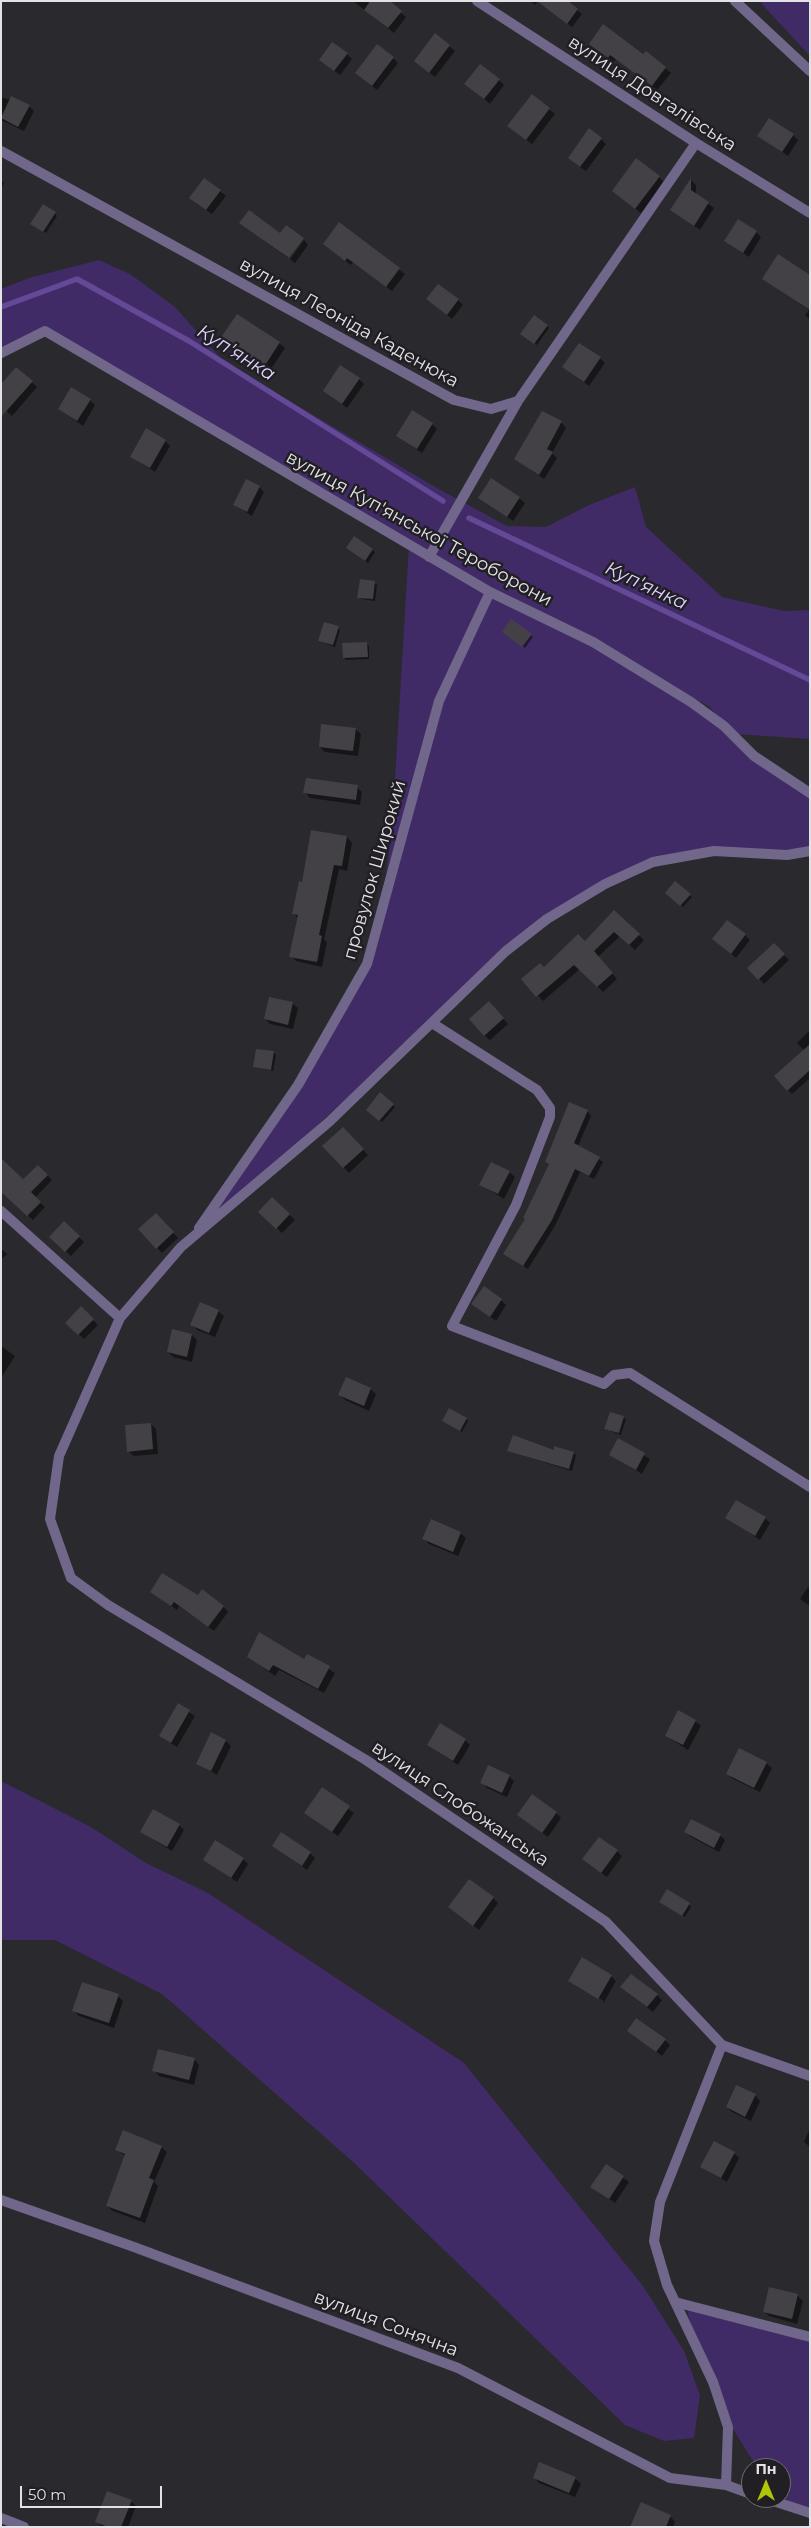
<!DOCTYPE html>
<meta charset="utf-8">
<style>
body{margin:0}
#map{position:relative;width:811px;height:2528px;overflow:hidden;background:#2a292e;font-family:Montserrat,sans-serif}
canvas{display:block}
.frame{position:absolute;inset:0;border:2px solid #e3e2e5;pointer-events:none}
.north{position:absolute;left:741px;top:2458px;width:50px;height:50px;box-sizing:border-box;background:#211f24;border:1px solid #6f6d71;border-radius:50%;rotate:0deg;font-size:14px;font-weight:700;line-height:20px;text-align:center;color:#e3e2e5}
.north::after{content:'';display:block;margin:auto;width:18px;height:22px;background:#b0c503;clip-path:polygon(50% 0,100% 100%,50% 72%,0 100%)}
.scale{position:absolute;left:20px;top:2486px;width:142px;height:22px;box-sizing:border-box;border:2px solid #e3e2e5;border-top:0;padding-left:6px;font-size:15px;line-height:18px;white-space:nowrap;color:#e3e2e5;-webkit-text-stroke:4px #211f24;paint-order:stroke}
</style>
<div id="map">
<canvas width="811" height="2528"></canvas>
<div class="frame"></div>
<div class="north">Пн</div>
<div class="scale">50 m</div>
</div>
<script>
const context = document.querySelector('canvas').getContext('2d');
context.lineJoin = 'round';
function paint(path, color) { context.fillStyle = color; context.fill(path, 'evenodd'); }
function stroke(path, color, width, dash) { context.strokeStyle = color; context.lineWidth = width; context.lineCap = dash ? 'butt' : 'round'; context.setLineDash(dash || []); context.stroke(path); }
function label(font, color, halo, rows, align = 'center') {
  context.font = font + ' Montserrat,sans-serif'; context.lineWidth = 5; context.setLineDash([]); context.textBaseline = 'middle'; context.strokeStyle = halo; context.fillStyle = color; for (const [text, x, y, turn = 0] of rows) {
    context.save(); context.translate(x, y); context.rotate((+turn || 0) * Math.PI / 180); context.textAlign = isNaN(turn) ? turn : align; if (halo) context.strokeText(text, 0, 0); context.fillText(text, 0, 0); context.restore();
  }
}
const green = new Path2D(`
 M759,1H810V56Z
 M99,260L130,274L175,307L225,363L437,488L507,526L546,527L589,505L635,487L646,527L722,597L784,611L810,610V739L735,734L781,774L810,789V851H714L653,862L547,918L190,1240L260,1140L363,972L381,913L392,829L409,545L45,331L1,353V289L29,278ZM620,659L710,707L726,726Z
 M1,1781L91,1827L146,1863L208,1893L464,2063L643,2286L684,2351L700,2395L694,2438L664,2441L625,2425L351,2160L162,1994L55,1940H1Z
 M687,2305L810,2339V2511L781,2497V2468H758C725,2419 693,2364 687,2305Z`);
const shadow = new Path2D(`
 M353,1H387L406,17L394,33Z
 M530,1H538L535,5Z
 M538,1H566L582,14L572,27Z
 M435,35L455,51L435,77L415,61Z
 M596,49L643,56L646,53L671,73L657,90L616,59L614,62Z
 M347,54L352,59L340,75L320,60Z
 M393,58L398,63L377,90L356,73Z
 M499,80L504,85L490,104L466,84Z
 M532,96L555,114L532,144L514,131Z
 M1,97L29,106L34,111L24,131L1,120Z
 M759,135H793L798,140L788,156Z
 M601,139L606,144L586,171L574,163Z
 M659,177L664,182L641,213L613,191Z
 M205,179L226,196L212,214L196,203Z
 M1,180L4,183L1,189Z
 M691,180L696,185V195L714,208L700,230L672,210Z
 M55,213L57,216L46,233L34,226Z
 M241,223L280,234L302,239L288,258Z
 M339,224L405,274L392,291L353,262L351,265L330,249Z
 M756,232L761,237L749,257L726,241Z
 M304,240L308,245L295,263L290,259Z
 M763,279L810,287V320L805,315L809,310Z
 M428,299L458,300L463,305L452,319Z
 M547,326L549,328L537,345L524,336Z
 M222,339L279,343L285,348L269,372Z
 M600,358L605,363L589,386L564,367Z
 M359,379L364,384L347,408L324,390Z
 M32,382L37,387L12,416L1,406Z
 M90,400L95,405L83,426L59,409Z
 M561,422L566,428L552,453L557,458L544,479L516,459Z
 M432,424L437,429L422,453L398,436Z
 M165,441L170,446L155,472L131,456Z
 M259,487L264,492L252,516L234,505Z
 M480,498H519L525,503L513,521Z
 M355,538L375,552L368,563L350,550Z
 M374,583L377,585L375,601L361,599L359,597Z
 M338,628L340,630L335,647L319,641Z
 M506,634L531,635L533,637L525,648Z
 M366,644L369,646V659L346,660L344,658Z
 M355,729L361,734L358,756L325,752L320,747Z
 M357,787L362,792L360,805L310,798L305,792Z
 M312,831L347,837L352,843L347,871L339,869L324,940L327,942L322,967L296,961L291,956L298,918L294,914L303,883Z
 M675,883L692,897L683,907L667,893Z
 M614,912L644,940L635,950L620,936L598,957L617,979L603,992L580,969L543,1001L523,979L585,943Z
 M745,935L750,940L736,958L714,939Z
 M774,945L789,960L764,984L749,968Z
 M292,1003L298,1008L293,1029L270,1024L265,1019Z
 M494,1008L508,1024L490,1040L484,1035Z
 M810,1030V1078L792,1094L788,1090L804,1050L797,1043Z
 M273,1052L276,1055L273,1071L255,1067Z
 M380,1094L395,1107L382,1122L367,1110Z
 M587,1111L591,1116L578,1146L603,1162L594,1179L580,1172L556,1224L528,1269L505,1254L526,1219L550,1165L547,1162Z
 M343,1129L368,1155L349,1173L324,1146Z
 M1,1158L23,1181L38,1166L52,1180L35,1198L45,1207L33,1220L1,1190Z
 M492,1164L509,1172L515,1177L504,1199L481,1185Z
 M272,1199L295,1220L282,1233L260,1212Z
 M161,1220L178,1238L162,1253L157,1248Z
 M64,1223L84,1242L71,1256L51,1237Z
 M1,1249L7,1254L1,1260Z
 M501,1300L506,1305L496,1321L473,1304Z
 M81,1308L98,1325L84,1339L67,1323Z
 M218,1311L224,1316L215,1337L197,1330L192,1324Z
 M192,1335L197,1340L192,1362L173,1357L168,1352Z
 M1,1346L15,1356L1,1378Z
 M370,1389L376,1394L369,1411L345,1400L340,1395Z
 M611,1413L626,1419L621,1435L606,1429Z
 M466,1419L468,1421L462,1432L444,1421Z
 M151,1424L156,1429L158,1454L134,1456L128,1451Z
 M618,1440L650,1459L642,1474L610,1454Z
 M508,1451H554L573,1453L576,1455L572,1471Z
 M727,1518H765L770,1523L760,1540Z
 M460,1533L466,1538L458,1556L429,1544L424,1539Z
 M808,1587L810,1588V1606L800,1599Z
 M152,1592L198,1596L223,1606L228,1612L214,1631L179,1606L177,1610Z
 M307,1656L335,1673L324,1693L279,1670L275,1676L248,1657L305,1661Z
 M178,1705L195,1716L177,1747L160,1736Z
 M695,1721L701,1726L688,1750L666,1736Z
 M465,1740L470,1745L458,1765L428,1745Z
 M226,1741L231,1746L217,1775L197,1763Z
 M766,1763L772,1768L760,1792L733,1779L728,1774Z
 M509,1776L514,1781L507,1797L487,1788L482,1782Z
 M322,1789L354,1813L338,1836L306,1813Z
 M556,1813L561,1818L548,1837L518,1815Z
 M179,1825L184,1830L172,1851L141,1832Z
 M686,1832L720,1835L725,1840L719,1852L691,1837Z
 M274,1846L310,1853L315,1858L307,1870Z
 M617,1851L622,1856L607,1877L589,1864Z
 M243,1859L248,1864L237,1882L204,1860Z
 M493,1898L498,1903L479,1930L449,1907Z
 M661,1902L689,1904L691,1907L685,1917Z
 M611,1976L616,1981L603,2004L604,2001L569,1981Z
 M627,1992L657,1995L662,2000L653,2012Z
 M118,1996L123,2001L114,2028L79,2016L74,2011Z
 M629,2031L665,2040L670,2045L662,2056Z
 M194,2059L199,2065L194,2085L159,2076L154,2070Z
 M755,2095L760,2101L751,2121L732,2112L727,2107Z
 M810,2128V2147L804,2142Z
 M161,2147L167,2152L154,2182L158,2186L145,2223L113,2211L107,2206L125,2156L117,2150Z
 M734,2153L739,2158L727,2182L702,2167Z
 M606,2165L629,2182L615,2203L592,2186Z
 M770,2288L798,2296L803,2301L797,2324L769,2316L764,2311Z
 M534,2477L575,2478L581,2484L575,2497L539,2483Z
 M131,2501L136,2506L128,2527H102L97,2521Z
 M670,2516L675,2522L673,2527H631Z`);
const stream = new Path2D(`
 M1,307L77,279L189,341L443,501
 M469,518L810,680`);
const building = new Path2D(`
 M370,1H390L402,11L388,28L364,10Z
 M537,1H568L578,9L567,24Z
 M603,24L643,54L646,51L666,67L652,86L610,55L608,58L589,44Z
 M435,33L450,45L429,73L414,61Z
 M332,42L348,53L334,71L319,60Z
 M377,44L394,57L372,86L355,73Z
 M480,64L500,79L484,99L464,84Z
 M532,94L550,108L526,140L507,126Z
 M11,96L30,105L18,127L1,118Z
 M769,118L794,134L782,152L757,136Z
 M589,128L602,138L580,167L568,158Z
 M636,158L660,176L635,209L612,191Z
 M204,178L221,190L206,210L189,198Z
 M691,178V190L709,202L694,226L670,210Z
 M43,204L56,212L43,232L30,224Z
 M249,210L280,233L286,225L304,238L289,258L239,223Z
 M738,219L757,231L743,253L724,241Z
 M339,222L400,268L386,287L347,258L345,261L323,244Z
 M778,254L810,275V310L762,279Z
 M438,284L459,299L447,315L426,299Z
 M237,314L280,342L264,367L220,339Z
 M534,315L548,325L534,344L520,334Z
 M579,343L601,357L584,382L562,367Z
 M340,365L360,378L342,404L323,391Z
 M16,367L33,381L1,417V384Z
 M71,387L91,399L77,421L58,409Z
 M412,410L433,423L417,449L396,436Z
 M542,411L562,421L547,449L553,452L539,475L514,459Z
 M146,428L166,440L150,468L130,457Z
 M491,478L520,497L507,517L478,498Z
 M246,479L260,486L247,512L233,505Z
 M354,536L373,549L365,561L346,548Z
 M360,579L375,581L373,599L357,598Z
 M511,619L532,634L522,647L502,632Z
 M324,622L339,626L333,645L318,641Z
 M367,642L368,657L343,658L342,643Z
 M321,724L356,728L353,751L319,747Z
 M306,778L358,785L356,800L303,793Z
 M311,830L347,836L342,866L334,865L319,935L322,936L317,962L289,957L298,915L292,914L299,881L302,882Z
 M675,881L691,894L680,906L665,893Z
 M614,910L640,934L629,945L614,932L594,951L613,973L597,987L574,965L536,997L521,979L540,963L544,967L578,934L585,941Z
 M727,920L746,934L731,954L712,939Z
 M774,943L785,954L758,980L747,968Z
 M269,997L293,1002L288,1025L264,1019Z
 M489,1001L504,1018L484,1036L469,1019Z
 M810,1044V1070L787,1091L774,1076Z
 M256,1049L274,1051L271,1070L253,1067Z
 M380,1092L394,1104L379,1121L366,1110Z
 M569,1102L588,1110L574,1143L600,1157L589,1176L575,1169L552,1220L523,1266L503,1254L525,1219L523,1218L549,1164L545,1162Z
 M343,1127L364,1149L343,1168L322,1146Z
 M1,1158L23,1179L38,1165L48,1175L31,1192L41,1202L27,1216L1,1192Z
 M491,1162L510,1171L498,1194L479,1185Z
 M272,1197L290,1214L276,1229L258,1212Z
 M156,1213L174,1232L156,1249L138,1229Z
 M64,1221L80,1236L65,1252L49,1237Z
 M484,1286L502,1299L490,1317L471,1304Z
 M200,1302L219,1310L209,1333L190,1325Z
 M81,1306L94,1319L78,1335L65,1323Z
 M172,1329L192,1334L187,1357L167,1352Z
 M346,1377L371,1388L364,1406L338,1395Z
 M449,1408L467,1418L460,1431L442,1421Z
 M610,1412L624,1416L619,1433L604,1429Z
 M151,1423L153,1449L127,1452L125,1425Z
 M513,1435L554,1450V1446L574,1452L569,1469L507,1451Z
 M618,1438L645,1453L636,1470L609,1455Z
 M736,1500L766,1517L755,1536L725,1518Z
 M431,1519L461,1532L453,1552L422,1539Z
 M162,1573L198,1595L202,1589L224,1606L208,1627L174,1602L171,1606L150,1592Z
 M259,1632L304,1659L307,1654L330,1666L318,1689L273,1665L269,1671L247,1657Z
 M178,1703L190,1710L171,1743L159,1736Z
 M678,1710L696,1720L683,1745L665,1736Z
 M440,1723L466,1739L453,1761L427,1745Z
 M211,1732L226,1740L211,1771L196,1764Z
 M739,1748L767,1762L754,1788L726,1774Z
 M488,1765L510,1775L502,1793L480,1783Z
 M322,1787L350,1806L332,1832L304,1813Z
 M532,1794L557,1812L542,1833L517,1815Z
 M153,1809L180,1824L167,1847L140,1832Z
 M691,1819L721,1834L714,1848L684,1832Z
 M281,1832L311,1852L302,1866L272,1846Z
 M599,1837L618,1850L601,1873L582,1859Z
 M215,1840L244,1858L231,1878L203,1860Z
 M469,1879L494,1897L473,1926L448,1907Z
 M667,1889L690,1903L682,1916L659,1902Z
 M582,1957L612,1975L598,1999L568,1981Z
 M631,1974L658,1994L647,2007L620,1987Z
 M82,1982L119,1994L109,2023L72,2011Z
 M636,2018L666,2039L656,2052L627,2031Z
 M158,2049L195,2058L189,2080L152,2071Z
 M736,2085L756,2094L745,2117L726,2107Z
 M123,2130L162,2146L149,2178L154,2180L140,2218L106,2206L125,2154L115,2150Z
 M714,2141L735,2152L721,2178L700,2167Z
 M606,2164L624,2176L609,2199L590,2187Z
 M769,2287L798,2294L792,2319L763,2312Z
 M539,2462L576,2477L569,2493L533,2478Z
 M107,2491L132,2500L121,2527H108L95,2522Z
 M641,2502L671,2515L666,2527H630Z`);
const street = new Path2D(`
 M477,1L696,143L810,213
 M735,1L810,71
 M1,151L454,400L491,409L518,401L696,143
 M1,353L45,331L490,592L593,642L691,702L724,726L754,756L810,793
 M429,557L518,401
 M810,851L787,855L714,851L653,862L605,884L547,919L506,951L329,1122L181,1247L120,1318L59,1456L50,1519L71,1578L108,1605L366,1760L606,1922L722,2045L810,2076
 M432,1023L537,1090L550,1108V1117L516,1205L452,1326L604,1384L614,1375L630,1373L810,1487
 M1,1211L120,1318
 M199,1228L298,1085L367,964L439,701L490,592
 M722,2045L660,2202L654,2241L667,2285L713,2382L728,2427L726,2485
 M1,2200L134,2247L458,2368L670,2478L726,2485L751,2494
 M675,2302L810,2337
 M764,2498L810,2513
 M1,2518L24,2527`);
const streetNames = [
 ["вулиця Довгалівська",652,94,33],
 ["вулиця Леоніда Каденюка",349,323,29],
 ["вулиця Куп'янської Тероборони",419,529,29],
 ["провулок Широкий",375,870,-74],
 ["вулиця Слобожанська",460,1804,34],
 ["вулиця Сонячна",386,2324,21]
];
const waterNames = [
 ["Куп'янка",236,353,32],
 ["Куп'янка",646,586,25]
];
paint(green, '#402b66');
paint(shadow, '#0007');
stroke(stream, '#634996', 5.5);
paint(building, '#434146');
stroke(street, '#71678a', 10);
label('18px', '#e3e2e5', '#211f24', streetNames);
label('italic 19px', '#ded3fe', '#211f24', waterNames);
</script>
